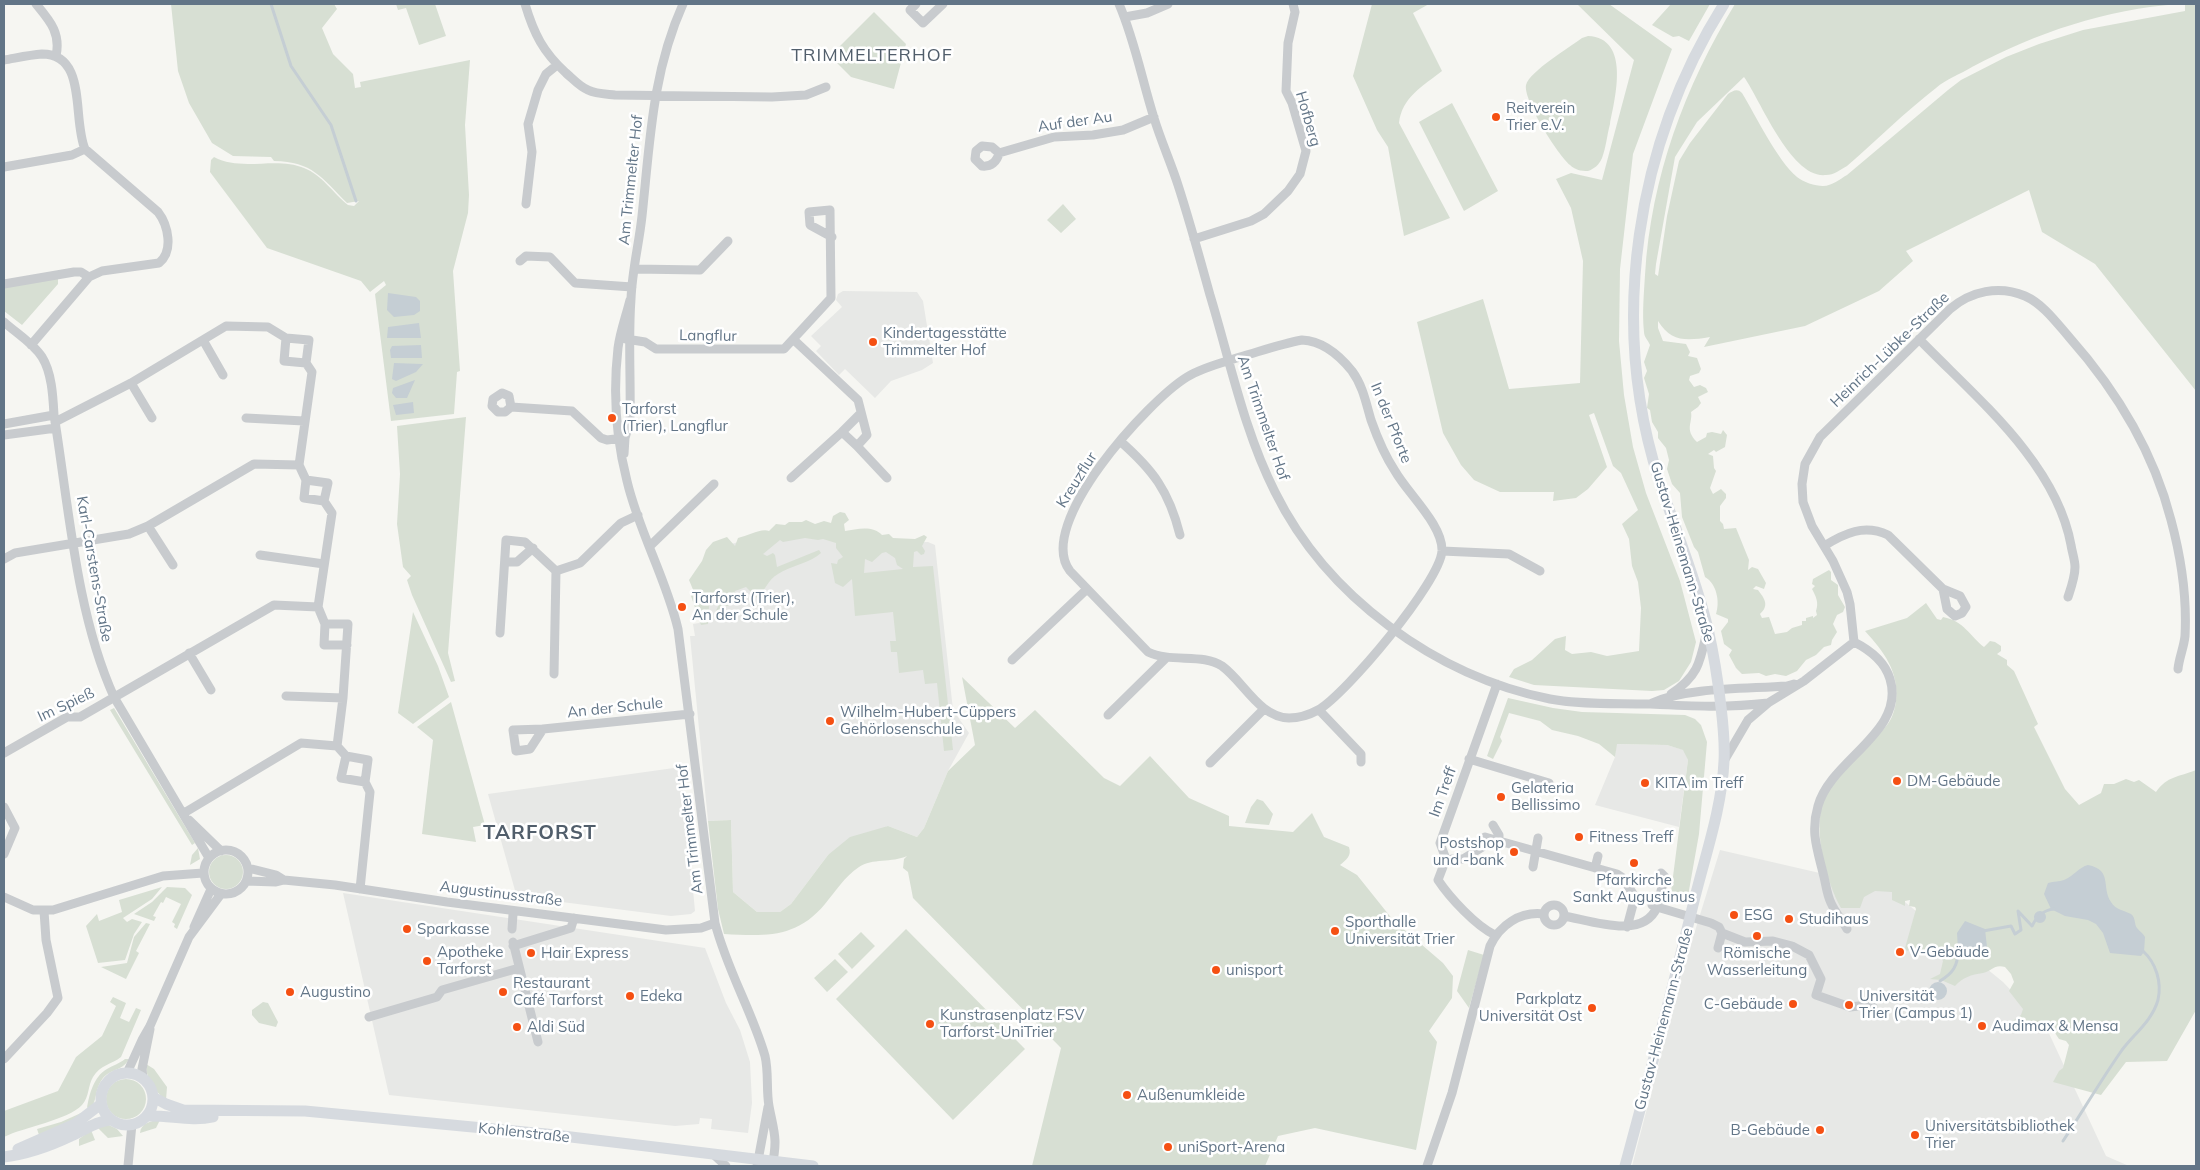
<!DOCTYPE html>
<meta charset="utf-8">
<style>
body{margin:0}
#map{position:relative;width:2200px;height:1170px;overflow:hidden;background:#f6f6f2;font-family:Mulish,sans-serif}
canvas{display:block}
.frame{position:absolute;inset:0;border:5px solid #627587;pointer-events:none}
</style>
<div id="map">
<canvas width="2200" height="1170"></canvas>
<div class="frame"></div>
</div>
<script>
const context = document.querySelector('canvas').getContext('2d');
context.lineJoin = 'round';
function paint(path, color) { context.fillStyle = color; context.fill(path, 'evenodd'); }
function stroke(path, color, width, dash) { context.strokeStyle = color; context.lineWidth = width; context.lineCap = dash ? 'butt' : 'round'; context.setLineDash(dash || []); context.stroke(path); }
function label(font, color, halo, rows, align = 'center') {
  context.font = font + ' Mulish,sans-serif'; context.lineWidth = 5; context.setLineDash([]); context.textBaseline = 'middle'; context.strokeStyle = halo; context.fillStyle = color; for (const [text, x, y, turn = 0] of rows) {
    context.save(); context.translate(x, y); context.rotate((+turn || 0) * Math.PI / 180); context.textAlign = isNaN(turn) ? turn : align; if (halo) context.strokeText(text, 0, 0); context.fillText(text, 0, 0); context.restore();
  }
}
const built = new Path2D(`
 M843,291L917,292L923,301L933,363L922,370L891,381L875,398L845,369L839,375L816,351L821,346L811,336L842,307L836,300L838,294Z
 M794,527L859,544L928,542L935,545L953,710L969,733L948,771L924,828L917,837L888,826L828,855L791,904L780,912H757L733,892L731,820L708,821L690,636H695L693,624L699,623L702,620L720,547Z
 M1616,744L1667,745L1684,750L1688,760L1679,827L1595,805L1615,757Z
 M681,767L695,911L691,914L671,916L523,897L521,892L516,894L488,794Z
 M1720,850L1889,889L2003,982L2046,1027L2106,1156L2129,1166H1632L1683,970Z
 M343,893L705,948L726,1003L740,1030L750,1062L752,1103L748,1133L711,1129L712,1119L700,1118L699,1124L675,1126L389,1095Z`);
const green = new Path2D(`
 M171,4H334L337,9L322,28L333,54L353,74L355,88L361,87L360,82L470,60L465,125L469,195L468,213L453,271L460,371L457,372L454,414L391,421L375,294L386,285L384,281L370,292L361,281L267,248L210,172L211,160L214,157C242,172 276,156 304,168C322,175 333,193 348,205L354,206L359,201L347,203C321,177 313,162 274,161L271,157L233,156L212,143L189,103L178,71Z
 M396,4H435L446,36L419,45L406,8L398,10Z
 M1372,4H1429L1413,13L1442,71C1423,86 1402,97 1399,123L1450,218L1404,236L1388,147L1377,130L1353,76Z
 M1577,4H1609L1672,49L1633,154L1620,269L1619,341L1624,395L1633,447L1646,493L1680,581L1696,642L1691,662L1679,681L1664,690L1652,691L1534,685L1509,677L1514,669L1532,660L1555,639L1566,636L1565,650L1572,654L1591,652L1607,656L1639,651L1641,608L1638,582L1632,566L1629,539L1622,524L1638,510L1621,473L1613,466L1594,413L1589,415L1607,467L1588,489L1576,498L1553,501L1554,492H1500L1474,480L1461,465L1443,433L1417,322L1483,299L1509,389L1580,383L1583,261L1571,208L1556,179L1571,173L1602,180L1634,60Z
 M1671,4H1710L1689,41L1679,36L1673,37L1652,25Z
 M1735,4H2179C2106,9 2036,33 1972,67C1961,74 1946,79 1936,88C1905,112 1877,140 1847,166C1840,170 1834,175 1826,175C1791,179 1761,101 1744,77L1697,122L1675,157L1656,264L1655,274L1658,276L1667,216L1679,161L1690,143L1728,94C1733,91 1737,88 1742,93C1756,116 1777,160 1797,177C1803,182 1815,186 1823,186C1832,186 1840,179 1847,175L1948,90L1961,80L2006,57L2039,44L2083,30L2185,11V4H2196V391L2095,264L2042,232L2029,190L1906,251L1913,261L1879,291L1805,326L1704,347L1710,337C1686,341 1671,342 1658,321V328L1663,341L1686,344L1690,352L1688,356L1697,358L1701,369L1699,373L1690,376L1689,380L1694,387L1700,385L1706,388L1708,392L1698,397L1701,403L1698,407L1691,412C1693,423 1684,429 1697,442L1706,437L1707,433L1712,432L1721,434L1723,430L1727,435L1725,447L1716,452L1714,450L1708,454L1713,456L1714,468L1716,471L1710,488L1713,494L1721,489L1726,494V498L1720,506V521L1723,524L1724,529L1736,528L1749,560L1748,570L1752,567L1758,569L1766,583L1764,589L1756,586L1753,589L1758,590C1764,598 1770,605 1760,614L1762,618L1769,617L1775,634L1787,632L1792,628L1802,625V621H1806V618L1813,616V618L1817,615L1816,611C1819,602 1816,597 1812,589L1815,586L1812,584L1813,579L1829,570L1831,572V580L1838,585V595L1845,607L1843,612L1837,615L1833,624L1837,632L1832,640L1831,645L1824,647L1816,655L1806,660L1797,671L1786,676L1775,674L1766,676L1759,673L1742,674L1736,668L1729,655L1732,650L1724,644L1721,631L1728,622V619L1716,614C1720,602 1717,584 1705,577L1698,552L1694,547L1682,517L1680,493L1672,484L1667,469L1669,460L1666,448L1658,438V432L1652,422L1650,410L1647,408L1649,394L1644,378L1647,371L1644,362L1650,345C1648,340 1644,337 1644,332C1642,313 1644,293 1645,275C1651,177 1685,86 1735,4Z
 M874,12L906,44L894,89L851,77L830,56Z
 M1588,36C1631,38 1615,98 1610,124C1607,135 1606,148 1602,158C1599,165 1594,169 1588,171C1581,171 1575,170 1570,165C1558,155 1523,100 1526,85C1530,71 1569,48 1582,38Z
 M1452,103L1498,191L1464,211L1419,122Z
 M1063,204L1076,219L1061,233L1047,220Z
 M58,278V284L22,325L4,311V288Z
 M466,417L448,653L455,681L451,682L412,595L407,580L411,576L403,567L397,524L400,474L397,426Z
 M840,512L845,513L849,520L844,524L845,531C857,529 873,525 882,535L889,534L893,538L915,539L924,535L927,537L922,546L925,551L924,554L921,555L917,551L914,552L913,567L933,566L953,750L944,751L937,683L925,684L923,670L899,673L897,652H891L890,641H896L893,612L855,616L852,579L843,587L835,583L831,563L837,564L838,560L843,557L836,548V543L823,539L818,540L805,538L783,542L780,540L763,554L767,556L773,553L775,555L777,567L819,550L821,553C810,563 790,566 778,574C767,580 765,592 757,598L746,587L735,591L732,599H728L729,606H721V615L718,616L715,613L719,604L709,606L708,624L701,625L691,596L694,592L689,580L702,561L706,550L713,542L727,537L735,546L738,538C748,536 761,528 769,531L776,524L785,525L789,522H802L806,520L815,524L824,521L831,523L833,516ZM886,552L895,558L897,565L903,569L864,573L865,559L872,562L882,553Z
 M1926,603L1937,619L1941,620L1943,617C1964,621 1970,636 1984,647L1990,641L1995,642L2001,646V651L1997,654L2007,660V665L2014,671L2038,724L2034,727L2065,789L2079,805L2101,793L2104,784H2114L2126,779L2134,782L2139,780L2156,792C2167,776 2179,777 2196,770V1010L2167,1061L2126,1062L2101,1095L2053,1082L2059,1071L2063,1068L2069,1045L2066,1041L2059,1039L2051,1027L2032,1023L2017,1033L2013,1028L2014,1020L2021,1015L2023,1009L2009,991L2014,982L2011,974L2005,967C1994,964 1992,971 1983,973C1971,975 1963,977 1955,986L1941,980L1930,979L1940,974L1943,961C1936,949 1927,946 1915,954V951L1909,950L1907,951L1905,948L1916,909L1915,907L1909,906L1910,900L1905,901V906L1892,900V892L1875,891L1864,897L1860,908H1841C1826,881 1813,831 1823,801C1826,794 1832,787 1835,782C1849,760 1871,745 1887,725C1892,719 1895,709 1896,701C1899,671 1884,652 1865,631L1907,618Z
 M413,612L438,666L449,697L413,724L398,713Z
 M962,677L1015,728L1035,710L1104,778L1120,786L1150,756L1189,798L1229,816V826L1293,832L1312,813L1324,837L1349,847C1352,856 1346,860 1340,865L1357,875L1393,920L1443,963L1453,976L1452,998L1429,1031L1437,1042L1416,1150L1315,1128L1278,1136L1265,1166H1032L1061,1048L913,898L908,872L903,868L904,859L907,856C892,863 872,858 859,867C845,876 835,892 825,904C796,939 764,936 724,934L718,909L708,821L731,820L733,892L757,912H780L791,904L828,855L850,837L888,826L917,837L924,828L948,771L975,745Z
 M1508,698L1553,708L1582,712L1685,715L1695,719L1701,725L1707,742L1699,834L1688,896L1671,892L1688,760L1683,750L1667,745L1617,744L1615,757L1599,744L1578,736L1552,730L1540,721L1509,713L1500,737L1502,741L1493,759L1487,756Z
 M451,702L485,825L473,827L476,842L422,834L433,740L417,727Z
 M114,708L195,843L192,845L110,710Z
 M1257,799L1263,801L1273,814L1269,825L1245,823L1251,807Z
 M198,848L200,859L190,865L192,855Z
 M209 872a17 17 0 1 1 34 0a17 17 0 1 1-34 0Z
 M162,887L152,899L123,918L127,922L132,919L142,922L134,934L125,960L98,963L86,926L97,914L99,921L122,912L119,900Z
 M167,887L185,888L192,895L177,929L174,927L175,924L172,922L181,904L166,897L163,903L161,902L153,916L156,917L154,921L134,914L152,902Z
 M146,923L150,924L136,951L139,953L126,979L101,967L127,963L134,937Z
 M906,929L1025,1049L953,1120L836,999Z
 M861,932L875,946L852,969L838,954Z
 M1468,950L1484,955L1469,1008L1457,991Z
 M835,959L848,972L827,992L814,978Z
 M113,997L126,1003L120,1018L129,1022L136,1008L141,1010L121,1057C112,1064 100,1065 93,1077C88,1085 89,1098 82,1105C68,1120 24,1127 4,1137V1111L58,1091L76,1057L102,1036L116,1006L110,1002Z
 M263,1002L268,1003L278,1022L276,1027L259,1023L252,1015V1010Z
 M125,1059H129C124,1070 111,1069 103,1078C96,1087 97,1096 93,1105L87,1108C89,1095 94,1076 107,1069C113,1065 119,1064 125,1059Z
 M146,1064L154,1069L167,1087L166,1100C156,1093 145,1077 146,1064Z
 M106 1099a20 20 0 1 1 40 0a20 20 0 1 1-40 0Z
 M81,1113L83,1117L39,1135L37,1129L61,1122Z
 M160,1120L156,1128L140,1133C141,1123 150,1121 160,1120Z
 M107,1124L117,1129L123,1136L108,1138L97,1127Z
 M91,1130L95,1140L79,1146V1139Z`);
const water = new Path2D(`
 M388,293L416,297L420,301V311L414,315L394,317L387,310Z
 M419,323L421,338H387L388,327Z
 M421,345L422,358H391L390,350L392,346Z
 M394,363L422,364H423L416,372L396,381L392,379Z
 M415,380L407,398H396L392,393L393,388Z
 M413,402L414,413L396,415L393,405Z
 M2088,865C2113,870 2101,887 2111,902C2116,910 2123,910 2131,914C2136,918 2134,924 2137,928C2140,932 2143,933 2145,937L2144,952L2141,956L2110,953L2103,933L2096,924L2088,920L2065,916L2051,909L2044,894L2048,883C2054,881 2059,882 2064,880C2074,876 2079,867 2088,865Z
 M2034 917a6 6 0 1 1 12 0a6 6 0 1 1-12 0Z
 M1965,921L1985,929L1987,947L1984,956C1973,958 1966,957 1958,950L1957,933Z
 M1929 991a9 9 0 1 1 18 0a9 9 0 1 1-18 0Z`);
const stream = new Path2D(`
 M271,4L291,66L331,125L356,201
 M1983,931L2011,926L2015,934L2021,930L2018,911L2032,926C2037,916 2043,910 2054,909
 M1940,981C1953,973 1958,966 1958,950L1960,948
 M2063,1141C2083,1111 2101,1080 2122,1050C2134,1034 2152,1021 2158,1000C2162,982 2156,963 2143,951`);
const street = new Path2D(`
 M36,4C50,21 61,33 56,56
 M525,4C534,34 543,52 566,73C573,79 580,87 588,90C596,94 606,94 615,95L772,97L806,95L826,87
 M916,4L910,10L923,23L943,4
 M1119,4C1135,41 1142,80 1154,118C1161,141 1171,163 1178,185C1190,222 1200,259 1210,295C1230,361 1244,431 1275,492C1327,597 1436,676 1550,699C1582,705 1616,703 1648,704C1689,706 1727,708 1768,703
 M1125,17L1147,13L1168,4
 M4,60C16,58 29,55 42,54C88,54 72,119 85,149L158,212C168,225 174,251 159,263L102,271L89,277L31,345
 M999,153L992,147L982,146L976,151L975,159L982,166C991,167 997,162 999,153L1054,137L1093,135L1123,130L1154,117
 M4,167L72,155L85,149
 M526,204L532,152L528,124L538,90L546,74L557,65
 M1194,239L1251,221L1264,214L1288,191L1300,174L1306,151L1292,103L1286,91L1288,43L1295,12L1293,4
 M520,261L526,256L550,257L575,283L632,287
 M635,269L700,270L728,241
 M4,284L74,272H81L89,277
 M630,300C626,316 620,332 618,348C613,392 616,438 627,481C639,532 666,578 678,629L715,923C727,970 752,1011 765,1056C769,1073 766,1090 769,1106C774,1133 778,1138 772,1166
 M4,322C16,333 33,343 42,357C52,373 53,397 54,415C69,507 76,613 114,697L209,858
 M286,338L284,361L306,363
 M626,339L645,342L656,349H784L831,298L830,210L809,212L810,225L832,237
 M1919,339C1975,397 2056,462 2071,545C2072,552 2075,560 2075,567C2075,577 2071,588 2068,597
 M203,340L223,375
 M794,340L858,400L867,435L857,446L842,432L861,413
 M1302,340C1323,341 1340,356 1352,371C1363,386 1366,403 1371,420C1377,437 1385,456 1395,471C1408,494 1443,525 1442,551C1440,582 1346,694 1318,710C1309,715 1299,718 1289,718C1259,717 1244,682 1222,666C1203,653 1171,663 1148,652L1070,571C1034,525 1148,401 1187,377C1203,367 1222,363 1240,357C1261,351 1281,344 1302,340Z
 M131,383L152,418
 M511,407L505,412H498L492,406L493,399L502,393L509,396L511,407L572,411L601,438L607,440L623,438
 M246,418L304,421
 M55,422L131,383L226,326L268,327L286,338L309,340L306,363L312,372L299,465L306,480L304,498L324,501L332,513L318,607L325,624H348L343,698L337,746L346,756L368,760L365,782L370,792L360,889
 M4,424L54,415
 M4,435L56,428
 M1120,441C1153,470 1169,491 1180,535
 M857,446L887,478
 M624,454L625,438L630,421C631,381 628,339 631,299C632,271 639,244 642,216C650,142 652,73 683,4
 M791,478L842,432
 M306,480L328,483L324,501
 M148,526L173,565
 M650,546L714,484
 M1824,546C1845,533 1864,524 1888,535L1943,589L1960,596L1966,607L1962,613L1955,616L1947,609L1943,589
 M1442,551L1509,554L1540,571
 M260,555L324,564
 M4,559L15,553L129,534L148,526L254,464L299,465
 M505,562H517L533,548
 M325,624L324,645H347
 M500,633L506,540L525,542L556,571L580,563L621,523L638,515
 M1854,642L1850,604L1847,592L1833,561L1812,526L1803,502L1802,484L1805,464L1820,437L1950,309C1971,291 1999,285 2025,296C2043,304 2056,322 2069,337C2116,390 2153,450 2171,520C2181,557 2187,598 2185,636C2184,647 2179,658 2178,669
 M189,653L211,690
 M1012,660L1086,590
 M554,674L556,571
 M1671,694C1699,675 1700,662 1707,631
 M286,696L343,698
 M1652,703C1688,687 1746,689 1787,686L1794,684
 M1319,710L1361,754V762
 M1108,715L1166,658
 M543,729L530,749L516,751L513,730L543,729L690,714
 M4,753L67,717H80L274,605L318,607
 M346,756L341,778L365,782
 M1469,759L1549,783
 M1724,761L1748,720L1768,703L1804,681L1854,642
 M1210,763L1264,709
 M4,807L15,828L4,854
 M184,813L301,743L337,746
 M189,820L221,851
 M1493,825L1499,835V842
 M1485,837L1617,874L1623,878L1635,897
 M204 872a22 22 0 1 1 44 0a22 22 0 1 1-44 0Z
 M1446,862L1452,859H1463L1494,840
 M1533,867L1538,838
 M248,868L276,875L284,880
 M1595,868L1598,856
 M1661,873L1665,877L1661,891
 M246,881L276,882L284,880L335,885L447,902L666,930L701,928L715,923
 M4,897L33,910H53L163,876L203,873
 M1652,905L1657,907L1661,893
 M1544 915a10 10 0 1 1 20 0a10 10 0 1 1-20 0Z
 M1564,916C1589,920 1643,941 1657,907L1711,923L1719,927L1722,933
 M194,927L211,889
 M1627,927L1635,897L1641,902
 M512,929L513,914
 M1847,929C1842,920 1835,912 1831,903C1827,895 1826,885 1824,877C1818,851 1810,833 1818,806C1831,759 1906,732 1890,679C1885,662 1870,650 1854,642
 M1722,933L1745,942L1773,941L1792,946L1809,955L1821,979L1816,995L1850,1007L1868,1005L1873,1007
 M1495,935C1476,926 1450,898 1438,880L1446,859L1440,843L1497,684
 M513,942L538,1042
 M513,946L571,928L574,918
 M1718,948L1722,933
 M369,1017L437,997L442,990L519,968
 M4,1059L47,1013L58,998L46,940L44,911
 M127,1073L142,1040L150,1026L189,937L221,894
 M143,1078L142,1069L150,1029
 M713,1154L726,1166
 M128,1166L132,1124
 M757,1166L768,1107
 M1427,1166L1452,1093L1490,946C1500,925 1520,911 1544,914`);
const secondary = new Path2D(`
 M101 1099a26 26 0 1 1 52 0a26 26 0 1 1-52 0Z
 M153,1097L166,1104L183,1110L305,1111L546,1134L813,1166
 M147,1116C169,1115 191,1122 213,1117
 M18,1149L75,1124L101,1104
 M4,1157C28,1154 50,1146 71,1136C85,1130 96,1121 111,1120
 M1625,1166C1649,1077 1673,987 1695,897C1706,853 1722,807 1724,761C1725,743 1723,724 1721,707C1718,681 1714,655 1708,629C1696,578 1675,529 1659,480C1608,321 1636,144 1724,4`);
const markers = [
 [1496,117,5,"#f55013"],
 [873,342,5,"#f55013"],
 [612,418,5,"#f55013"],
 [682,607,5,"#f55013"],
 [830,721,5,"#f55013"],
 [1897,781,5,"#f55013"],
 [1645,783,5,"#f55013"],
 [1501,797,5,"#f55013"],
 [1579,837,5,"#f55013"],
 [1514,852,5,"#f55013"],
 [1634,863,5,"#f55013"],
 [1734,915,5,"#f55013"],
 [1789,919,5,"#f55013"],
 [407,929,5,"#f55013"],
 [1335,931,5,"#f55013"],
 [1757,936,5,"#f55013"],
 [1900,952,5,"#f55013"],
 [531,953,5,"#f55013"],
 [427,961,5,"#f55013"],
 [1216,970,5,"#f55013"],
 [290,992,5,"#f55013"],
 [503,992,5,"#f55013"],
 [630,996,5,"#f55013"],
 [1793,1004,5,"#f55013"],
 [1849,1005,5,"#f55013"],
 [1592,1008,5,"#f55013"],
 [930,1024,5,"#f55013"],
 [1982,1026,5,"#f55013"],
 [517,1027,5,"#f55013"],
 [1127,1095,5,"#f55013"],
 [1820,1130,5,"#f55013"],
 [1915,1135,5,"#f55013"],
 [1168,1147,5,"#f55013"]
];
const poiNames = [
 ["Reitverein",1506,108],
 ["Trier e.V.",1506,125],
 ["Kindertagesstätte",883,333],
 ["Trimmelter Hof",883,350],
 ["Tarforst",622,409],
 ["(Trier), Langflur",622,426],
 ["Tarforst (Trier),",692,598],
 ["An der Schule",692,615],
 ["Wilhelm-Hubert-Cüppers",840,712],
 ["Gehörlosenschule",840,729],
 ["DM-Gebäude",1907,781],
 ["KITA im Treff",1655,783],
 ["Gelateria",1511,788],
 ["Bellissimo",1511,805],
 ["Fitness Treff",1589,837],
 ["Postshop",1504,843,"right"],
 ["und -bank",1504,860,"right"],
 ["Pfarrkirche",1634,880,"center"],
 ["Sankt Augustinus",1634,897,"center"],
 ["ESG",1744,915],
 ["Studihaus",1799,919],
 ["Sporthalle",1345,922],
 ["Universität Trier",1345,939],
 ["Sparkasse",417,929],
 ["Apotheke",437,952],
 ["Tarforst",437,969],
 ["V-Gebäude",1910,952],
 ["Hair Express",541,953],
 ["Römische",1757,953,"center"],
 ["Wasserleitung",1757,970,"center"],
 ["unisport",1226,970],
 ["Restaurant",513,983],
 ["Café Tarforst",513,1000],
 ["Augustino",300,992],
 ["Edeka",640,996],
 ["Universität",1859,996],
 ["Trier (Campus 1)",1859,1013],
 ["Parkplatz",1582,999,"right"],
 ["Universität Ost",1582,1016,"right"],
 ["C-Gebäude",1783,1004,"right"],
 ["Kunstrasenplatz FSV",940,1015],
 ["Tarforst-UniTrier",940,1032],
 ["Audimax & Mensa",1992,1026],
 ["Aldi Süd",527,1027],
 ["Außenumkleide",1137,1095],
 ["Universitätsbibliothek",1925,1126],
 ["Trier",1925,1143],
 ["B-Gebäude",1810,1130,"right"],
 ["uniSport-Arena",1178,1147]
];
const streetNames = [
 ["Hofberg",1308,119,74],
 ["Auf der Au",1075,122,-8],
 ["Am Trimmelter Hof",631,180,-84],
 ["Langflur",708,336,1],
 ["Heinrich-Lübke-Straße",1890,350,-44],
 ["Am Trimmelter Hof",1263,418,71],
 ["In der Pforte",1391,423,68],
 ["Kreuzflur",1077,480,-58],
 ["Gustav-Heinemann-Straße",1682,552,73],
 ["Karl-Carstens-Straße",94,569,80],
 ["Im Spieß",66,705,-25],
 ["An der Schule",615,708,-6],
 ["Im Treff",1443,792,-70],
 ["Am Trimmelter Hof",690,829,-97],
 ["Augustinusstraße",501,894,7],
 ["Gustav-Heinemann-Straße",1664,1019,-75],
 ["Kohlenstraße",524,1133,6]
];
const quarterNames = [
 ["TRIMMELTERHOF",872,56]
];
const districtNames = [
 ["TARFORST",540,833]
];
paint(built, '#e7e8e6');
paint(green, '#d7dfd3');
paint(water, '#c5ced4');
stroke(stream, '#c5ced4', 3);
stroke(street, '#c8cbce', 9);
stroke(secondary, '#d6dadf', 11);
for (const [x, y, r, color] of markers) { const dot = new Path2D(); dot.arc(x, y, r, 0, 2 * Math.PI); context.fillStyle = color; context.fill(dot); stroke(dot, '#fff', 2); }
label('15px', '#627587', '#fff', poiNames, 'left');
label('15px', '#627587', '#fff', streetNames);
context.letterSpacing = '1px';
label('18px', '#515e6b', '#fff', quarterNames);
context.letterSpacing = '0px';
context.letterSpacing = '1px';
label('bold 20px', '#515e6b', '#fff', districtNames);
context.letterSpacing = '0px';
</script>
